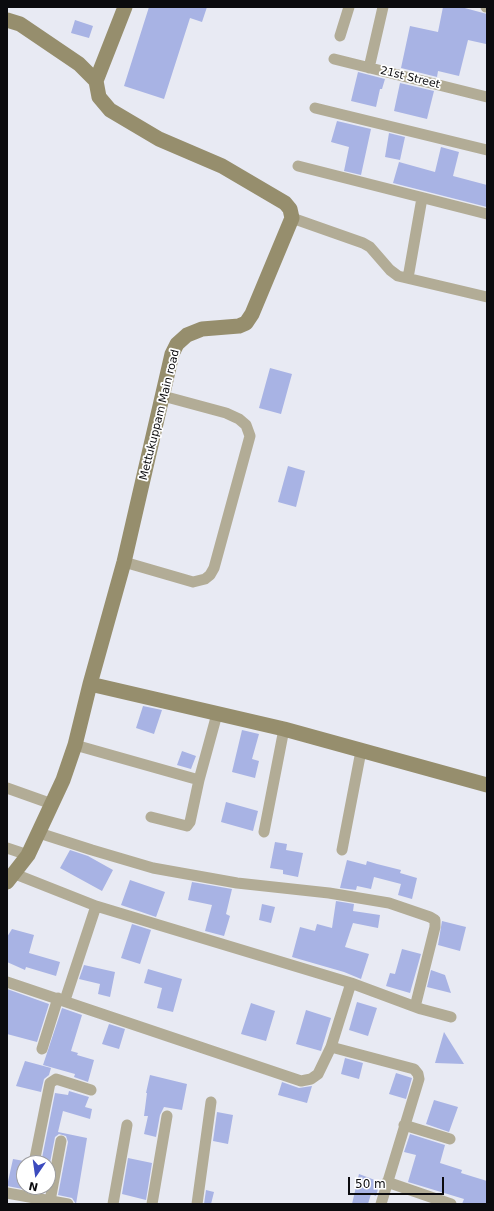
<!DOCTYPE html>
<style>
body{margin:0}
#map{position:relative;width:494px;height:1211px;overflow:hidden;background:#e8eaf3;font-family:"DejaVu Sans",sans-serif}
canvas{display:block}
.frame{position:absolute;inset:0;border:8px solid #0b0b0e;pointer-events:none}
.north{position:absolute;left:16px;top:1155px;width:40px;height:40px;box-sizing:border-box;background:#fff;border:1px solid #9d9d9f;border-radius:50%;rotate:193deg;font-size:11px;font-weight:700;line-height:16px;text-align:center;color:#0b0b0e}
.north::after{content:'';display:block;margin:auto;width:14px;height:18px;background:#3c4bbe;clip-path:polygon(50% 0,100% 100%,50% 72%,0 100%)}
.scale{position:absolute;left:348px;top:1177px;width:96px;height:18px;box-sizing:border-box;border:2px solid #0b0b0e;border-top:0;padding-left:5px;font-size:12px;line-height:14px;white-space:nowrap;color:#0b0b0e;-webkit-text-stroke:3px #fff;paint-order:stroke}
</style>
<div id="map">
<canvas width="494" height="1211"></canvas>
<div class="frame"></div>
<div class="north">N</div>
<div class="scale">50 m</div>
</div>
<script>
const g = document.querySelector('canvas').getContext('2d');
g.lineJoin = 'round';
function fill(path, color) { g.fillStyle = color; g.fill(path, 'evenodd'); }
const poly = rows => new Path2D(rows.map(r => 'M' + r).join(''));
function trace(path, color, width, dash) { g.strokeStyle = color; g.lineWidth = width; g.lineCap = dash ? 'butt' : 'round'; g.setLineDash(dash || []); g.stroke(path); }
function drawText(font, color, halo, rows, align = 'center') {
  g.font = font + ' "DejaVu Sans",sans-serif'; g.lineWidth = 3.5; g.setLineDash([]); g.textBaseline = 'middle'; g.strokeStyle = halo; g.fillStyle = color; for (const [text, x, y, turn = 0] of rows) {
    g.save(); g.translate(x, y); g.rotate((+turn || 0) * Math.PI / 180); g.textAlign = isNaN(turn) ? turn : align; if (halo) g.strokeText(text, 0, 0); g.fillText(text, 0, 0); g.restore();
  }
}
fill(poly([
 [149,7,207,7,202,22,190,18,164,99,124,86],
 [443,7,461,7,487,14,486,44,468,40,459,76,438,71,437,77,401,68,410,26,438,32],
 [75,20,93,26,89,38,71,33],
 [358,72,385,79,382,89,380,89,376,107,351,101],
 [400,83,434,91,427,119,394,111],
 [337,121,371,129,361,175,344,171,349,147,331,142],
 [389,133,405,137,400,160,385,157],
 [441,147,459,152,453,176,487,185,487,207,393,183,399,162,435,172],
 [270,368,292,374,281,414,259,408],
 [288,466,305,471,296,507,278,502],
 [143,706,162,710,154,734,136,728],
 [242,730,259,734,252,759,259,761,255,778,232,772],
 [182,751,196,756,191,769,177,765],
 [226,802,258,811,253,831,221,822],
 [275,842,287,844,286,850,303,853,298,877,283,874,283,870,270,868],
 [70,850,88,856,113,870,102,891,60,868],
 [347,860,366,865,367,861,377,864,401,870,400,873,417,878,412,899,398,895,401,884,374,877,371,889,357,886,356,890,340,888],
 [130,880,165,892,156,917,121,905],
 [192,882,232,889,226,914,230,916,224,936,205,931,212,905,188,900],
 [336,901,354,904,353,911,380,915,378,928,353,923,345,947,369,954,361,979,344,972,292,957,300,927,315,931,317,924,332,928],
 [262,904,275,907,271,923,259,920],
 [442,921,466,927,460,951,438,945],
 [132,924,151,930,140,964,121,958],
 [12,929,34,935,29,953,60,962,56,976,26,967,25,970,7,962,7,937],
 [402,949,421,954,410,993,386,986,390,973,395,974],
 [84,965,115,972,110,997,98,994,100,984,79,979],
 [148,969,182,979,173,1012,157,1008,162,988,144,983],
 [431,970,445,975,451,993,427,987],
 [7,989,49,1004,37,1042,7,1034],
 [357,1002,377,1008,368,1036,349,1030],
 [251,1003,275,1011,266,1041,241,1034],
 [62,1008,82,1015,71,1051,78,1053,77,1055,94,1060,88,1082,74,1077,75,1074,43,1065],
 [306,1010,331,1018,321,1051,296,1044],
 [109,1024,125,1029,119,1049,102,1044],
 [444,1032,464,1064,435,1063],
 [345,1058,363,1063,359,1079,341,1074],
 [25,1061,51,1068,49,1075,44,1079,41,1092,16,1086],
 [396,1073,412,1078,406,1099,389,1094],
 [150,1075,187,1084,182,1110,164,1107,160,1115,156,1137,144,1134,148,1116,144,1116,147,1093,146,1093],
 [282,1082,299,1088,312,1086,307,1103,278,1095],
 [69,1091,89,1097,85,1107,92,1109,90,1119,63,1111,58,1132,87,1138,76,1204,72,1198,58,1195,68,1142,66,1136,59,1134,55,1137,48,1173,48,1163,41,1163,55,1093,68,1095],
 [434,1100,458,1107,449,1132,426,1124],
 [217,1112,233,1115,228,1144,213,1141],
 [410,1134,445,1145,440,1163,462,1170,461,1173,487,1181,487,1204,462,1204,464,1199,408,1182,416,1155,404,1152],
 [128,1158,152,1163,146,1200,122,1194],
 [13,1159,24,1161,24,1187,45,1187,44,1193,7,1186],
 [359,1174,380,1182,376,1196,371,1194,368,1204,352,1204],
 [206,1190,214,1192,211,1204,204,1204]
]), '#a8b3e4');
trace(poly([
 [486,7,487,7],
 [340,36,349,7],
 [334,59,487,97],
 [369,68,383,7],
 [315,108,487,150],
 [298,166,487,214],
 [292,218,363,243,370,247,390,270,398,276,487,297],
 [408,278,422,198],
 [124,562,193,582,205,579,210,575,214,568,250,436,246,425,239,419,226,413,163,396],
 [75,745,199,780],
 [7,788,52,804],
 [151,817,187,826,190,822,199,780,217,714],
 [264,832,284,729],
 [39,833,92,850,153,868,237,883,329,893,389,903,430,917,435,920,435,927,415,1007],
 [7,848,28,855],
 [342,850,361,751],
 [15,874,96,906,351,983,421,1009,451,1017],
 [7,982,301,1081,311,1079,318,1074,331,1047,351,983],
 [65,1000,96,906],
 [331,1047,414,1069,418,1074,419,1079,381,1204],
 [42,1049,58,998],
 [404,1125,450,1139],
 [34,1163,50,1083,56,1079,91,1090],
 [387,1182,451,1204],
 [7,1193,68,1204],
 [50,1201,61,1141],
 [113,1204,127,1125],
 [152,1204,167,1116],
 [197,1204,211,1102]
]), '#b2ac96', 11);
trace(poly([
 [7,20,20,24,79,64,96,81],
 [90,684,284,729,487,785],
 [7,882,28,855,63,780,75,745,90,684,124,562,172,354,177,344,187,335,202,329,239,326,246,323,252,314,292,218,290,209,285,203,222,166,159,139,110,110,99,97,96,81,125,7]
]), '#968e6d', 15);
drawText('11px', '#0b0b0e', '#fff', [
 ["21st Street",410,78,14],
 ["Mettukuppam Main road",160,415,-76]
]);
</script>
